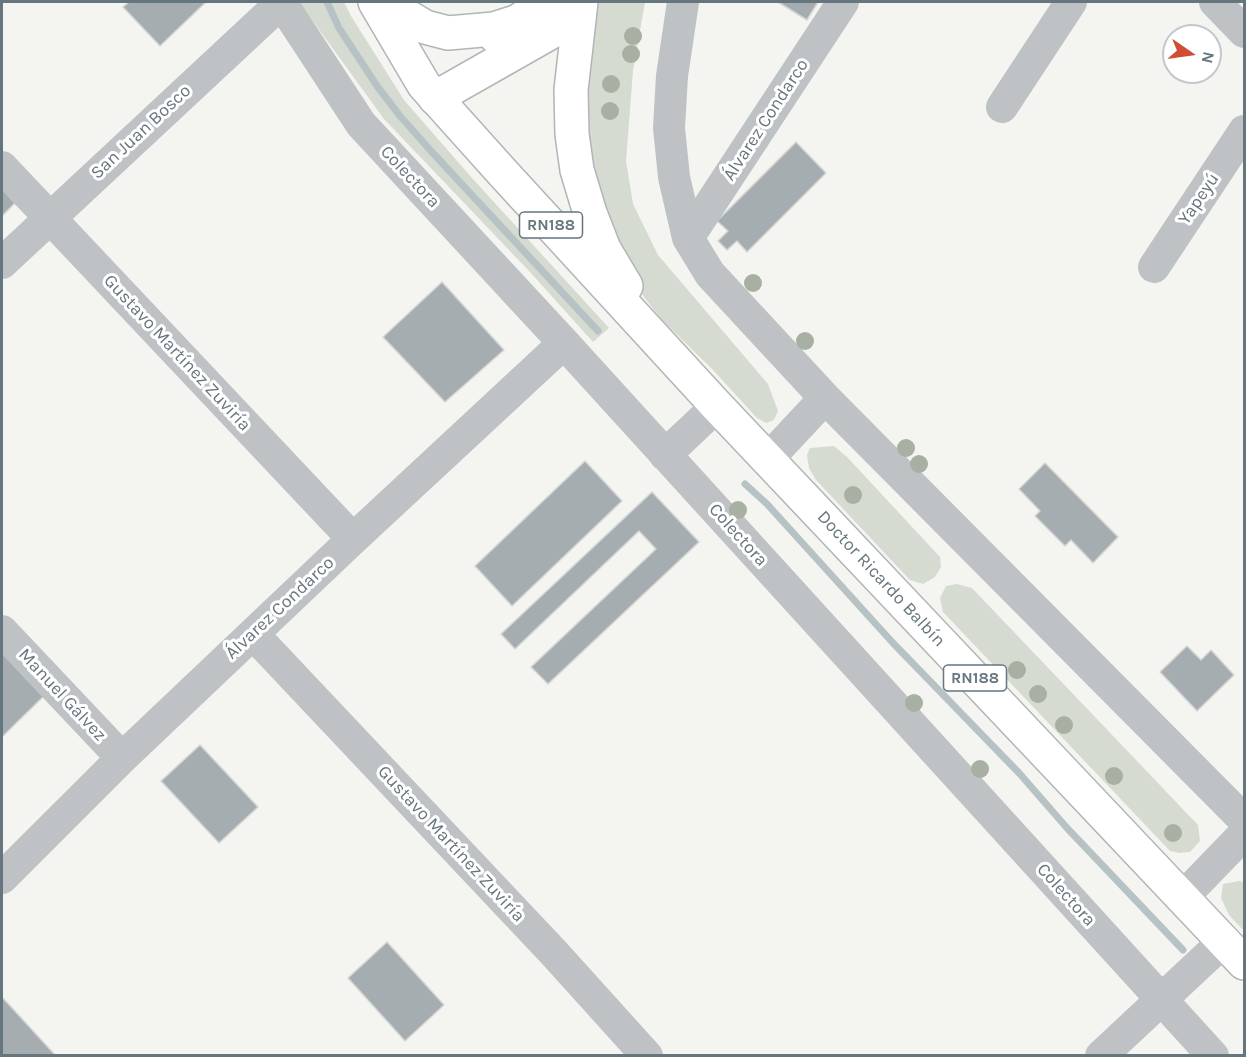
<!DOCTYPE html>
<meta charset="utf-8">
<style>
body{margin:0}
#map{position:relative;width:1246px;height:1057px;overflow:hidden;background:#f4f4f1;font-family:Karla,sans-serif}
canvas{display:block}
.frame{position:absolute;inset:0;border:3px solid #66767f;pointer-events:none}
.north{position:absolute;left:1162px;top:24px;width:60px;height:60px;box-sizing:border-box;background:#fff;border:2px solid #c2c8cc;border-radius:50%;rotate:103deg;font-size:16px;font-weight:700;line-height:24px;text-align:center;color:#66767f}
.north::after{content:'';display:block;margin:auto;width:21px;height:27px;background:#d14e34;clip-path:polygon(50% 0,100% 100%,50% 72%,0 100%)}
</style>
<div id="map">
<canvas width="1246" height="1057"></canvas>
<div class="frame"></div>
<div class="north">N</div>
</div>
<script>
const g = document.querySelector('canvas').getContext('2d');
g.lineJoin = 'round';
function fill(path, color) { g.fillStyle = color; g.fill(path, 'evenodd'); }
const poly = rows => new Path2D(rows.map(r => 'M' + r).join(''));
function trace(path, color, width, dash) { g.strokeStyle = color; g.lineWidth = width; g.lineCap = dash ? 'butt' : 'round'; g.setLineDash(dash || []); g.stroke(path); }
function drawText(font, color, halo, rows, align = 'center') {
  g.font = font + ' Karla,sans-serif'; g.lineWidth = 6; g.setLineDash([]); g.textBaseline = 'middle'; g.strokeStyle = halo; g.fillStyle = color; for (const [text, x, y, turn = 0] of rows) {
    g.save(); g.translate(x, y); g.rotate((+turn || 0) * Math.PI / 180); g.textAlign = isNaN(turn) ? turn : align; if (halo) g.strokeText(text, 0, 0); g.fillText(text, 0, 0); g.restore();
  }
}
fill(poly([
 [299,2,344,2,351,16,404,100,472,178,609,328,593,342,529,271,384,119],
 [594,2,645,2,633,71,626,161,633,204,658,255,768,384,778,411,774,420,766,423,757,418,713,370,662,320,644,297,620,255,601,212,583,129],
 [834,446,847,457,940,557,941,567,935,577,923,584,910,580,816,480,809,468,807,455,810,448],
 [957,584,972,588,1198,825,1200,841,1190,852,1180,853,1170,851,943,612,940,598,946,586],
 [1239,881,1244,882,1244,931,1229,915,1221,898,1223,884]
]), '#d6dbd2');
trace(poly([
 [327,2,339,28,377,86,400,116,431,151,598,331],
 [745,484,767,504,893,643,1020,774,1067,828,1183,950]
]), '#b7c2c5', 7);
const building = poly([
 [129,2,206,2,160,46,123,7,129,2],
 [778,2,818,2,807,20,778,2],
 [796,142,826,173,747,252,737,241,727,250,718,241,728,231,717,221,796,142],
 [2,188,15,203,2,216,2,188],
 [442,282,504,350,445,402,383,337,442,282],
 [585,461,622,501,512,606,475,566,585,461],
 [1045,463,1118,537,1093,563,1071,540,1065,546,1035,516,1040,511,1019,489,1045,463],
 [652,492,699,542,548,684,531,667,656,549,639,531,515,649,501,634,652,492],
 [2,642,49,691,2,737,2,642],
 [1187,646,1201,660,1211,650,1234,675,1197,711,1160,672,1187,646],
 [200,745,258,807,219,843,161,781,200,745],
 [387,942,444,1005,405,1041,348,978,387,942],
 [2,997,56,1056,2,1056,2,997]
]);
fill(building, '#a6adb1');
trace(building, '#d5d5d4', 1.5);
const major = poly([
 [496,37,545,2],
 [435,98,560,27,570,18,580,2]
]);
const highway = poly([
 [375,2,424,85,503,173,717,406,1244,963],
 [387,2,395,9,425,27,448,33,494,29,519,21],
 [581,2,571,90,572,134,577,170,590,213,604,249,626,286]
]);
trace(major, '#b2b6b9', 36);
trace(highway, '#b1b5b7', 36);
trace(poly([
 [281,2,361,124,564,343,1213,1056],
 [683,2,672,76,669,128,674,177,688,238,710,274,825,398,1244,820],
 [1215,2,1244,32],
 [1002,107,1071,2],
 [2,167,353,539],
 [688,238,843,2],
 [2,263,282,2],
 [1154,267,1244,131],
 [665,455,717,406],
 [768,459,825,398],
 [2,631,122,758],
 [253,634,554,953,647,1056],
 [2,878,122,758,353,539,564,343],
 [1183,897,1244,834],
 [1101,1056,1224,941]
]), '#bec2c5', 32);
trace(major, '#fff', 33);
trace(highway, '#fff', 33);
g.fillStyle = '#a8afa3';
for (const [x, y] of [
 [633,36],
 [631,54],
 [611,84],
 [610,111],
 [753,283],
 [805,341],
 [906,448],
 [919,464],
 [853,495],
 [738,510],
 [1017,670],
 [1038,694],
 [914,703],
 [1064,725],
 [980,769],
 [1114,776],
 [1173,833]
]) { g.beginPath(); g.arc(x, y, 9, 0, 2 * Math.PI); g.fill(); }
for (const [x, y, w] of [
 [551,225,63],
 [975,678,63]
]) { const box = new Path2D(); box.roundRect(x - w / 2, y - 13, w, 26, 4.5); g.fillStyle = '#fff'; g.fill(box); trace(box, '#66767f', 1.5); }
drawText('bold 16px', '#66767f', null, [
 ["RN188",551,225],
 ["RN188",975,678]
]);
drawText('18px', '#66767f', '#fff', [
 ["Álvarez Condarco",766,120,-57],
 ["San Juan Bosco",141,132,-43],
 ["Colectora",410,177,47],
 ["Yapeyú",1199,199,-56],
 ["Gustavo Martínez Zuviría",177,353,47],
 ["Colectora",738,535,48],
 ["Doctor Ricardo Balbín",881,579,47],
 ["Álvarez Condarco",280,608,-43],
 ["Manuel Gálvez",62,695,47],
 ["Gustavo Martínez Zuviría",451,844,47],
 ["Colectora",1066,895,48]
]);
</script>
